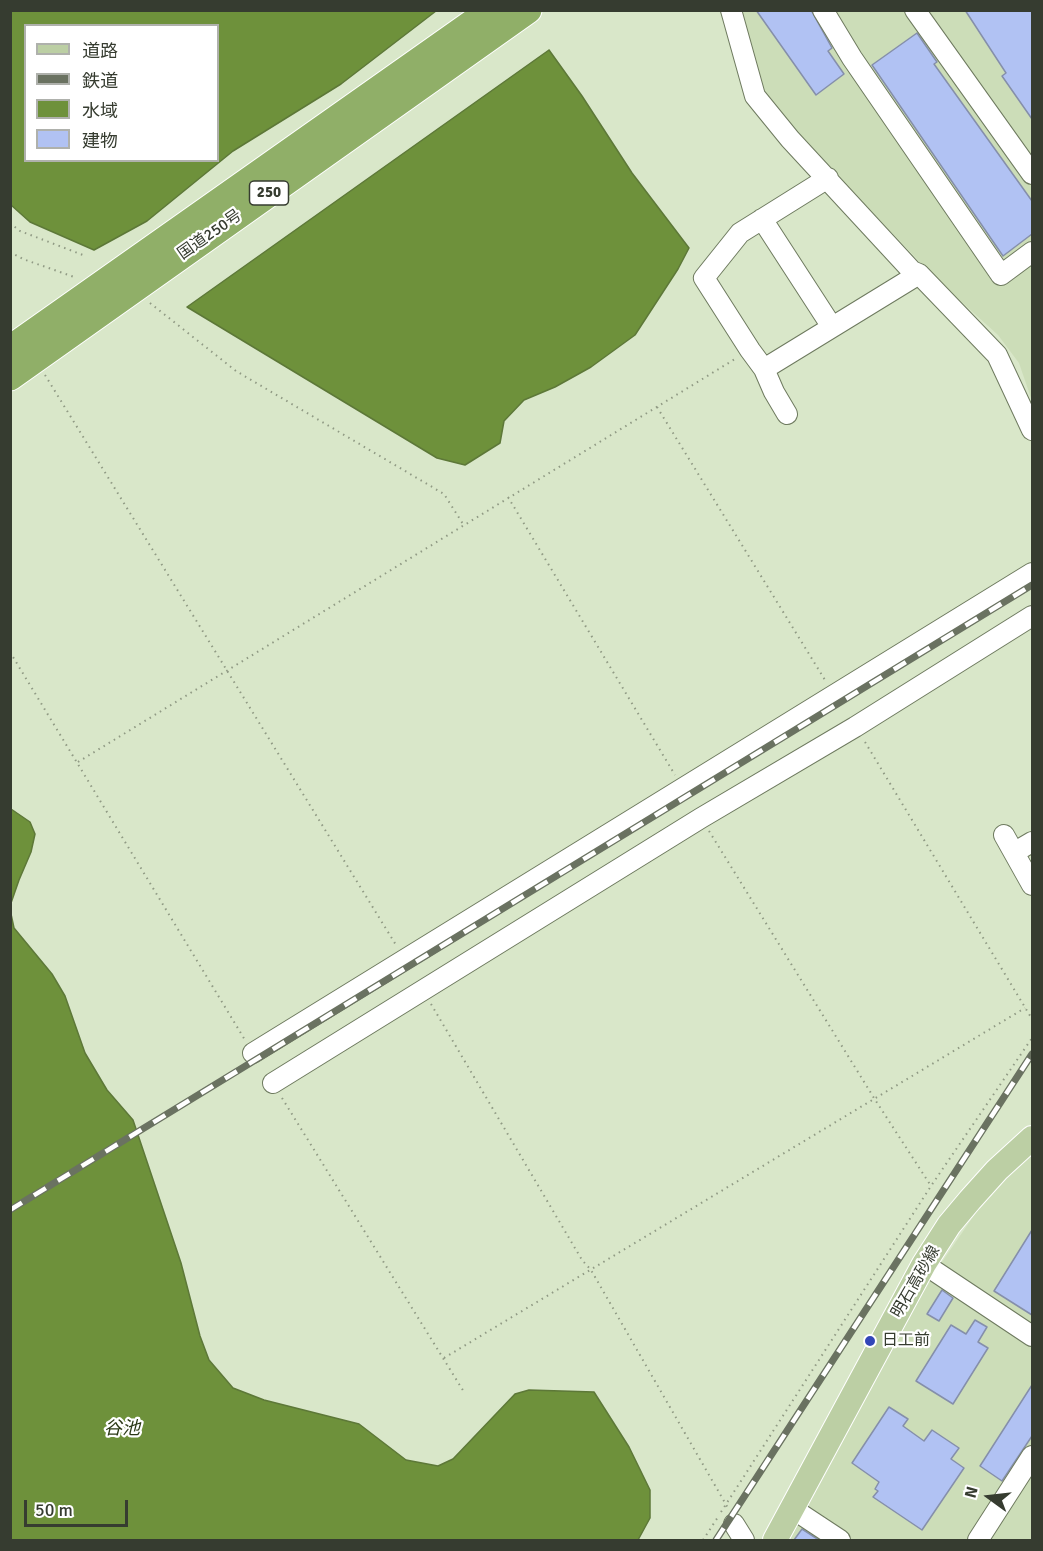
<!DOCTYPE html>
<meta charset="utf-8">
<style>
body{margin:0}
#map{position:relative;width:1043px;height:1551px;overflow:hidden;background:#d9e7c9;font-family:Signika,"Noto Sans JP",sans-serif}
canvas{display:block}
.frame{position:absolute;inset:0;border:12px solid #363c30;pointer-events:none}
.legend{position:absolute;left:24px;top:24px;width:195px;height:138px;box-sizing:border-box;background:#fff;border:2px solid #afb1ac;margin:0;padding:8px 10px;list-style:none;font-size:18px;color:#363c30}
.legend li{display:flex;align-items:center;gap:12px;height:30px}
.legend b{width:30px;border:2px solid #afb1ac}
.north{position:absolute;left:959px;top:1467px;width:60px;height:60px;-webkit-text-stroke:4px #fff;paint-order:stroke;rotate:285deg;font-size:16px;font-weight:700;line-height:24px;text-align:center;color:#363c30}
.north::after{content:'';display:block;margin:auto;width:21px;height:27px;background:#363c30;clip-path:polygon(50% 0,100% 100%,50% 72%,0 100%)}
.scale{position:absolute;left:24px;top:1500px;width:104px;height:27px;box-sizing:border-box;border:3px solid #363c30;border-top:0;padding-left:8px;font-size:18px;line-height:21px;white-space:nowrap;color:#363c30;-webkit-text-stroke:4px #fff;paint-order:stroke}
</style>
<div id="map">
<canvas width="1043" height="1551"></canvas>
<div class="frame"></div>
<ul class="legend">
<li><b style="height:8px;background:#bccfa4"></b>道路</li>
<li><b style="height:8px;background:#6a7261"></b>鉄道</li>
<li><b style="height:16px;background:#6e913b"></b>水域</li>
<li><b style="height:16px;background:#b1c2f3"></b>建物</li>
</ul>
<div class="north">N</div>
<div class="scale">50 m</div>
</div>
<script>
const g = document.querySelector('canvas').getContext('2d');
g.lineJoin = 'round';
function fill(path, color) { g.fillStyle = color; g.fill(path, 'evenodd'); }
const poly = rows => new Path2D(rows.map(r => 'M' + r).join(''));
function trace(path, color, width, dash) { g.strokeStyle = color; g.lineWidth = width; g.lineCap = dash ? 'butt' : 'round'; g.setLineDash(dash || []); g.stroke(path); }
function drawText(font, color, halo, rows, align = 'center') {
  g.font = font + ' Signika,"Noto Sans JP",sans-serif'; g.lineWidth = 4.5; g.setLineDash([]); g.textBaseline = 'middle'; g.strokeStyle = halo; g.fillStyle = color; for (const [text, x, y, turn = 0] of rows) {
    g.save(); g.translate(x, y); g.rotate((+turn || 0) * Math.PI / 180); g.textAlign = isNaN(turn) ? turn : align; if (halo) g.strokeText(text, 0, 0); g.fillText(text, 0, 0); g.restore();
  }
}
fill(poly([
 [740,11,1032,11,1032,401,1019,363,998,335,933,276,784,119,760,84],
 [1032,1152,1032,1540,785,1540,918,1297,988,1195]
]), '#ccddb8');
const water = poly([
 [10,11,11,10,436,11,341,84,233,151,147,221,94,250,30,222,11,205,10,11],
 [26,26,218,26,218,160,26,160,26,26],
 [549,50,582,96,632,173,689,248,678,269,635,335,591,367,555,387,524,400,504,421,500,443,465,465,437,458,187,307,549,50],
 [11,809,30,822,35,834,31,852,19,880,11,903,11,914,14,928,52,974,65,996,85,1053,107,1090,133,1120,181,1263,200,1336,209,1360,233,1388,264,1400,359,1424,406,1460,438,1466,453,1459,515,1394,529,1390,594,1392,629,1447,650,1490,650,1518,638,1540,11,1540,11,809]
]);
fill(water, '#6e913b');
trace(water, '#5d7838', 1.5);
const building = poly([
 [756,10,811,10,832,48,828,51,844,74,816,95,756,10],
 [965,10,1032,10,1032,119,1002,76,1006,73,965,10],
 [917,33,937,62,934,64,1032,201,1032,234,1003,256,872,65,917,33],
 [1032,1230,1032,1315,994,1291,1032,1230],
 [942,1290,953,1298,939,1321,927,1314,942,1290],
 [975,1320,987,1327,978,1342,988,1348,953,1404,916,1381,951,1325,966,1334,975,1320],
 [1032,1385,1032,1436,1002,1481,980,1466,1032,1385],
 [889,1407,908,1419,903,1426,924,1441,932,1430,959,1448,951,1459,964,1468,922,1530,873,1497,878,1491,875,1489,879,1482,852,1463,889,1407],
 [802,1529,819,1540,794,1540,802,1529]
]);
fill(building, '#b1c2f3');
trace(building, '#858faa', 1.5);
const minor = poly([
 [731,10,755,96,790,139,912,271,919,274,997,355,1032,430],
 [823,10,852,58,1001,275,1032,252],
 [915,10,1032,174],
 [828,178,740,233,704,278,750,350,764,369,919,274],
 [762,219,832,327],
 [764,369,774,392,787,414],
 [1004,835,1032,885],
 [1015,852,1032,842],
 [253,1053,1032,573],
 [273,1083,701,818,855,727,1032,616],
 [924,1264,1032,1336],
 [793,1509,840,1540],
 [734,1524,744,1540],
 [978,1540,1032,1456]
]);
const major = poly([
 [775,1540,924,1264,949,1225,970,1200,997,1170,1032,1138]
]);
const highway = poly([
 [10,349,491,10],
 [10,377,528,10]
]);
trace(minor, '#6e7a5f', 22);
trace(major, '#fff', 26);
trace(highway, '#fff', 29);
trace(poly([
 [10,223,20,231,83,255],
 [10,252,23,259,74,277],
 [150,303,236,371,444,494,463,524],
 [45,375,396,945],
 [657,407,825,680],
 [508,497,675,775],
 [10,652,245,1040],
 [865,742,1032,1019],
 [78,762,735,359],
 [709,831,874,1098,931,1186],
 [431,1004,582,1260,591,1270,728,1508],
 [282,1098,464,1392],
 [444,1358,1025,1008],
 [721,1512,931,1186,1032,1038],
 [703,1540,718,1517]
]), '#909a84', 2, [1.5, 4.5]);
trace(minor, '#fff', 20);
trace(major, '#bccfa4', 24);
trace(highway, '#90af68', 27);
const rail = poly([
 [10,1210,1032,585],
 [716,1540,1032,1054]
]);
trace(rail, '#6a7261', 7);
trace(rail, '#fff', 4.5, [14]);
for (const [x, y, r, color] of [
 [870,1341,6,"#3246b8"]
]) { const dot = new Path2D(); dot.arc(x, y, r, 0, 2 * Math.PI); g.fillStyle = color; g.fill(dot); trace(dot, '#fff', 2); }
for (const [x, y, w] of [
 [269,193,39]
]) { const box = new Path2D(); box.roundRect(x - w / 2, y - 12, w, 24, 4.5); g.fillStyle = '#fff'; g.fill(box); trace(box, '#363c30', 1.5); }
drawText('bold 15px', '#363c30', null, [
 ["250",269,193]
]);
drawText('16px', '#363c30', '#fff', [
 ["国道250号",210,235,-35],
 ["明石高砂線",916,1282,-60]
]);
drawText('16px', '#363c30', '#fff', [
 ["日工前",882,1341]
], 'left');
drawText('italic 18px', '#2a3815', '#fff', [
 ["谷池",122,1429]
]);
</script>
